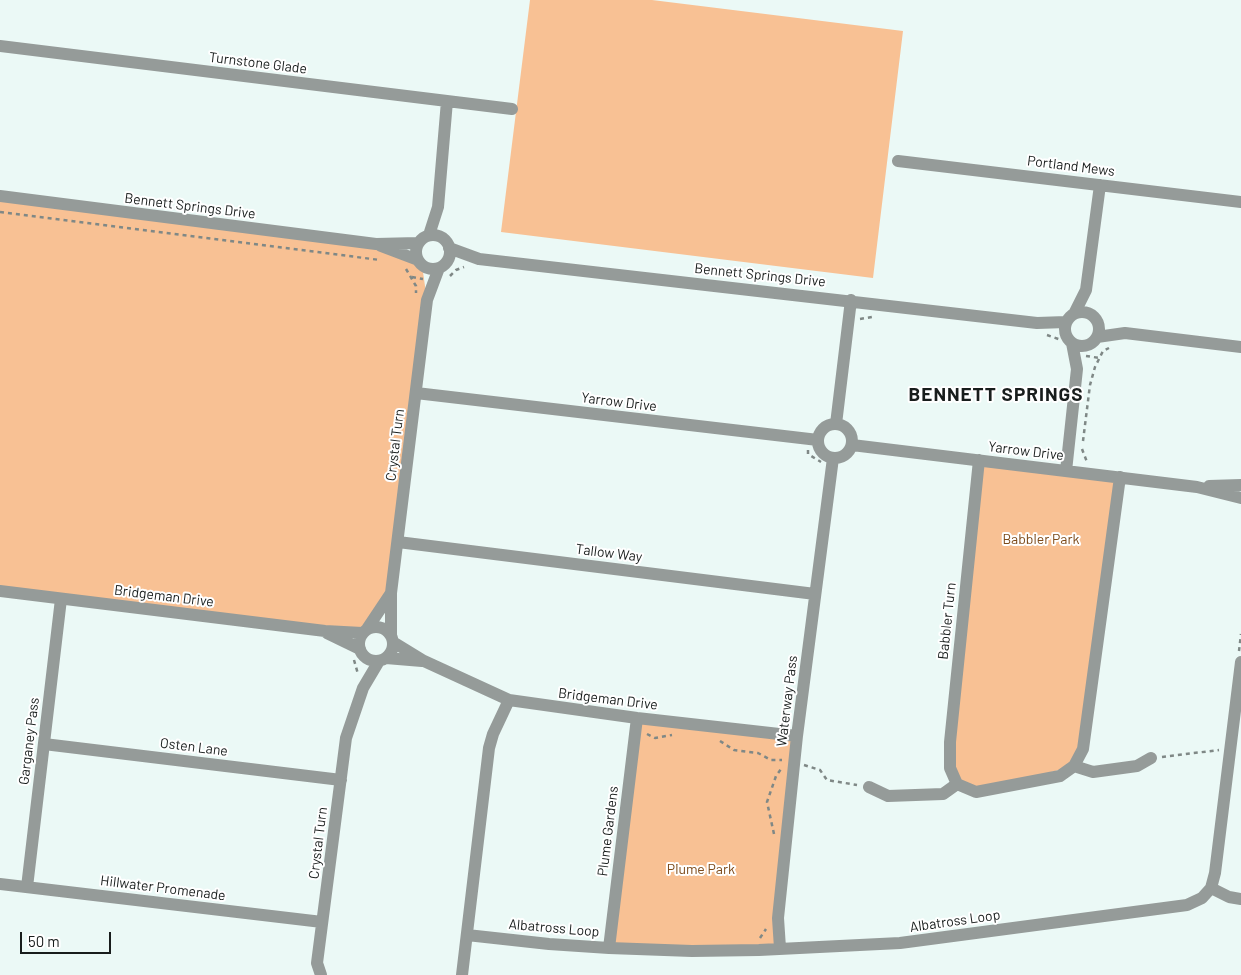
<!DOCTYPE html>
<style>
body{margin:0}
#map{position:relative;width:1241px;height:975px;overflow:hidden;background:#ebf9f6;font-family:Barlow,sans-serif}
canvas{display:block}
.scale{position:absolute;left:20px;top:932px;width:91px;height:22px;box-sizing:border-box;border:2px solid #181d1c;border-top:0;padding-left:6px;font-size:15px;line-height:18px;white-space:nowrap;color:#181d1c;-webkit-text-stroke:4px #fff;paint-order:stroke}
</style>
<div id="map">
<canvas width="1241" height="975"></canvas>
<div class="scale">50 m</div>
</div>
<script>
const g = document.querySelector('canvas').getContext('2d');
g.lineJoin = 'round';
function fill(path, color) { g.fillStyle = color; g.fill(path, 'evenodd'); }
const poly = rows => new Path2D(rows.map(r => 'M' + r).join(''));
function trace(path, color, width, dash) { g.strokeStyle = color; g.lineWidth = width; g.lineCap = dash ? 'butt' : 'round'; g.setLineDash(dash || []); g.stroke(path); }
function drawText(font, color, halo, rows, align = 'center') {
  g.font = font + ' Barlow,sans-serif'; g.lineWidth = 4; g.setLineDash([]); g.textBaseline = 'middle'; g.strokeStyle = halo; g.fillStyle = color; for (const [text, x, y, turn = 0] of rows) {
    g.save(); g.translate(x, y); g.rotate((+turn || 0) * Math.PI / 180); g.textAlign = isNaN(turn) ? turn : align; if (halo) g.strokeText(text, 0, 0); g.fillText(text, 0, 0); g.restore();
  }
}
fill(poly([
 [530,0,652,0,903,31,873,278,501,232],
 [0,196,376,244,418,260,422,265,427,300,391,593,365,631,0,591],
 [979,460,1120,477,1083,749,1074,766,976,792,957,784,950,742],
 [637,718,797,736,780,948,609,948]
]), '#f8c194');
trace(poly([
 [0,212,380,260],
 [406,269,416,286,416,293],
 [450,276,456,270,464,267],
 [412,277,423,279],
 [860,319,872,317],
 [1047,335,1061,340],
 [1086,356,1100,358],
 [1083,441,1090,385,1095,367,1103,351,1109,348],
 [1082,449,1087,462],
 [808,450,808,454,821,462],
 [1239,651,1241,634],
 [354,660,358,674],
 [647,734,655,738,672,735],
 [720,741,734,750,758,753,771,760,782,760],
 [1162,757,1219,750],
 [804,765,820,770,827,780,857,785],
 [774,834,767,802,776,776,781,769],
 [760,938,766,929]
]), '#7f8886', 2.5, [4, 4]);
trace(poly([
 [0,46,512,109],
 [898,161,1241,202],
 [0,196,376,244,418,243],
 [429,235,438,207,447,101],
 '416 252a17 17 0 1 1 34 0a17 17 0 1 1-34 0Z',
 [381,246,418,260],
 [449,248,479,259,1037,323,1066,322],
 '1065 329a17 17 0 1 1 34 0a17 17 0 1 1-34 0Z',
 [1074,314,1086,290,1100,185],
 [1097,337,1125,333,1241,347],
 [416,393,818,440],
 [836,424,851,300],
 '818 441a17 17 0 1 1 34 0a17 17 0 1 1-34 0Z',
 [852,445,1197,487,1241,498],
 [979,460,950,742,950,768,957,784,976,792,1060,776,1074,766,1083,749,1120,477],
 [1066,471,1077,369,1072,343],
 [1209,486,1241,485],
 [398,542,815,594],
 [0,591,325,631,362,633],
 '359 644a17 17 0 1 1 34 0a17 17 0 1 1-34 0Z',
 [367,629,391,593],
 [327,633,360,649],
 [391,635,391,593,427,300,439,268],
 [393,642,424,661,509,700,637,718,797,736],
 [386,658,422,661],
 [44,744,341,780],
 [1074,766,1093,772,1137,766,1151,758],
 [869,787,888,796,943,794,957,784],
 [0,884,322,922],
 [27,887,61,599],
 [1211,888,1229,897,1241,899],
 [467,935,549,944,609,948,692,951,759,950,900,943,1187,905,1202,898,1211,888,1215,873,1241,662],
 [609,948,637,718],
 [780,948,778,918,797,736,833,458],
 [321,975,317,963,346,738,363,688,379,661],
 [462,975,489,748,493,734,509,700]
]), '#959b99', 12);
drawText('14px', '#181d1c', '#fff', [
 ["Turnstone Glade",258,63,7],
 ["Portland Mews",1071,166,7],
 ["Bennett Springs Drive",190,206,7],
 ["Bennett Springs Drive",760,275,6],
 ["Yarrow Drive",619,402,7],
 ["Crystal Turn",395,445,-83],
 ["Yarrow Drive",1026,451,7],
 ["Tallow Way",609,553,7],
 ["Bridgeman Drive",164,596,7],
 ["Babbler Turn",947,621,-84],
 ["Bridgeman Drive",608,699,7],
 ["Waterway Pass",787,701,-83],
 ["Garganey Pass",29,741,-83],
 ["Osten Lane",194,747,7],
 ["Plume Gardens",608,831,-83],
 ["Crystal Turn",318,843,-83],
 ["Hillwater Promenade",163,888,7],
 ["Albatross Loop",955,921,-8],
 ["Albatross Loop",554,928,5]
]);
drawText('14px', '#7c4a19', '#fff', [
 ["Babbler Park",1041,539],
 ["Plume Park",701,869]
]);
g.letterSpacing = '1px';
drawText('bold 19px', '#181d1c', '#fff', [
 ["BENNETT SPRINGS",996,395]
]);
g.letterSpacing = '0px';
</script>
